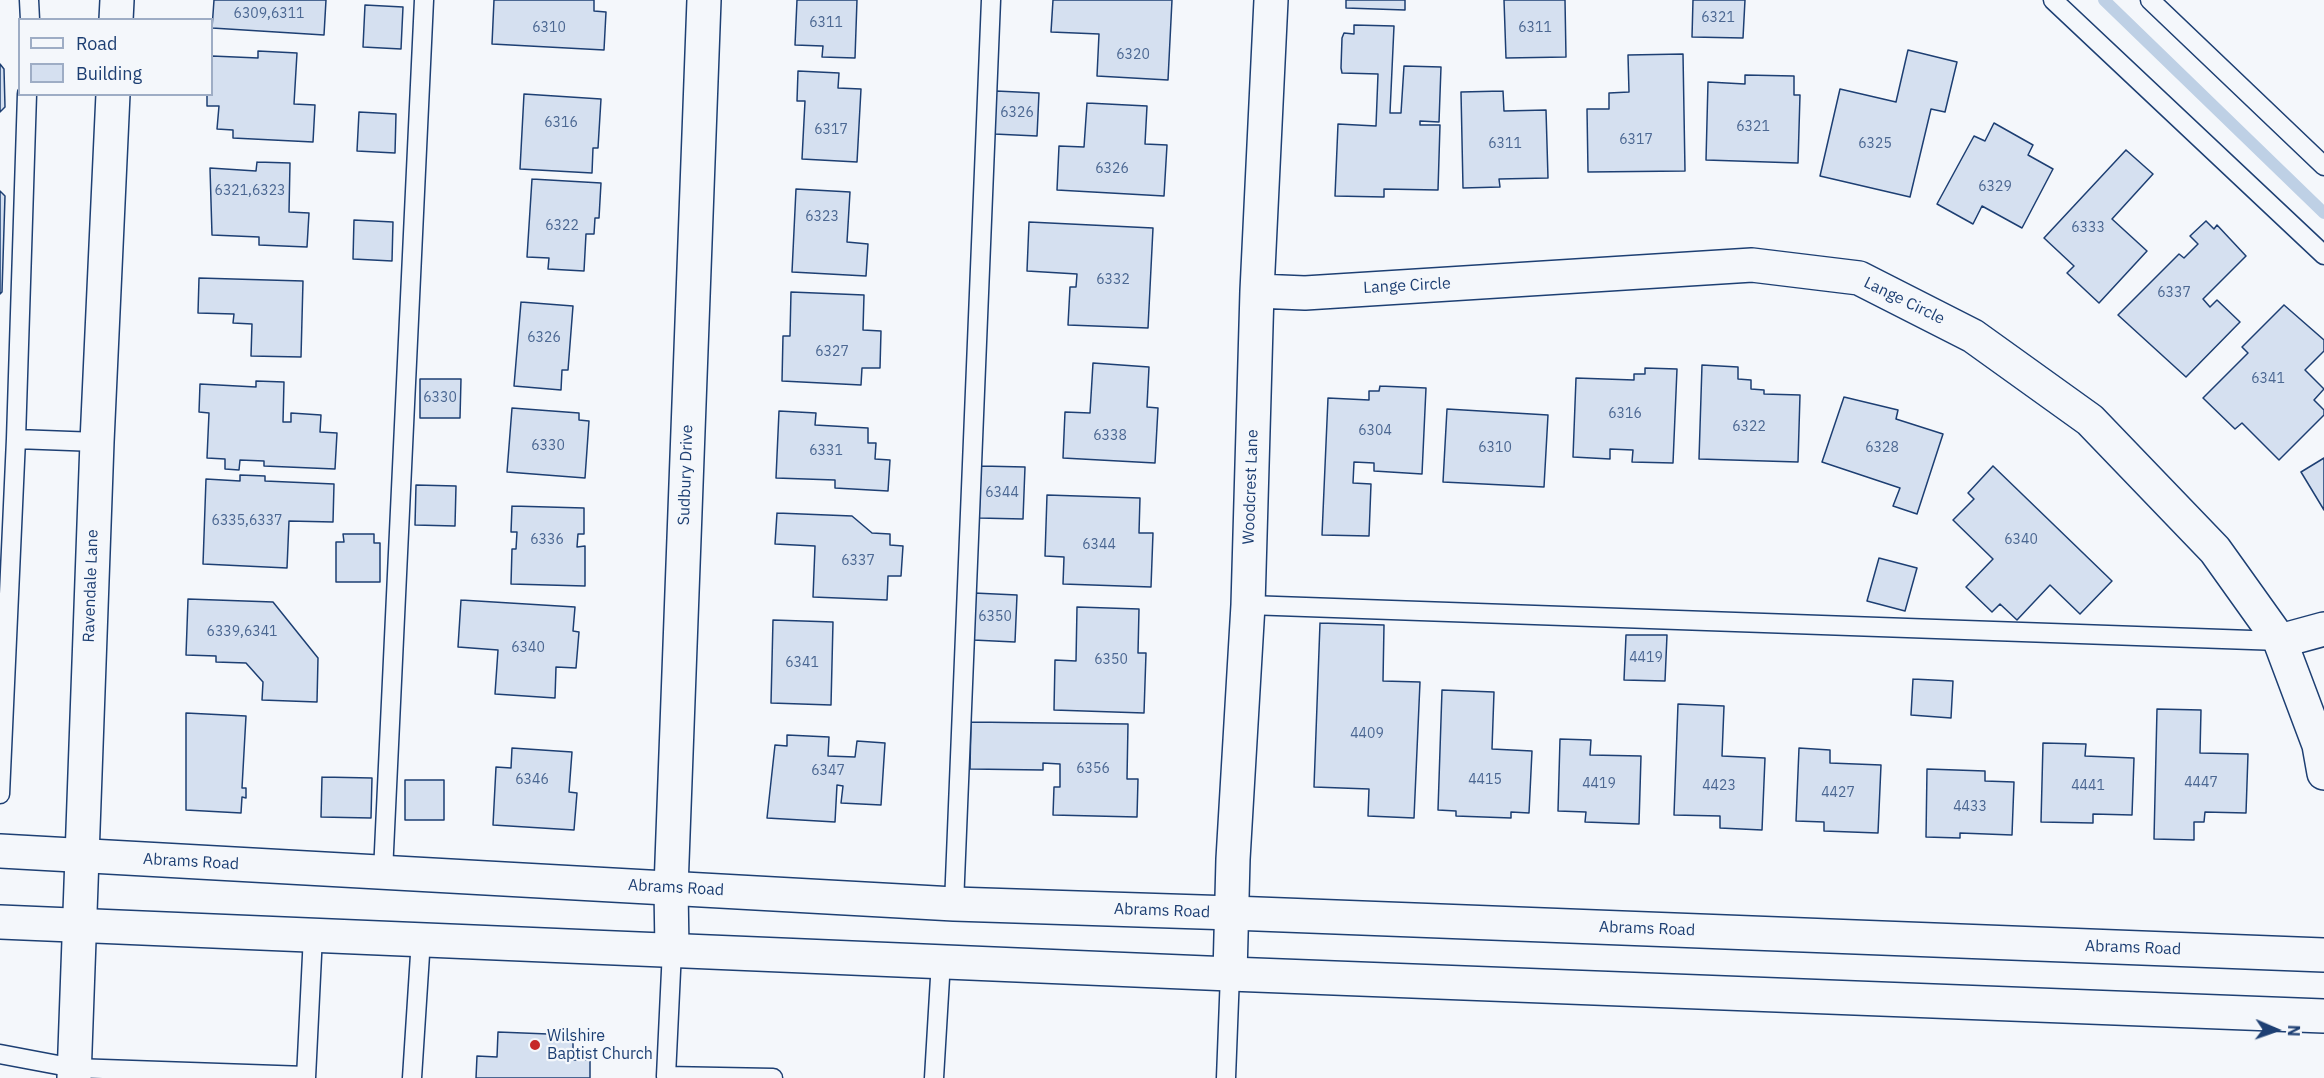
<!DOCTYPE html>
<style>
body{margin:0}
#map{position:relative;width:2324px;height:1078px;overflow:hidden;background:#f4f7fb;font-family:"IBM Plex Sans",sans-serif}
canvas{display:block}
.legend{position:absolute;left:18px;top:18px;width:195px;height:78px;box-sizing:border-box;background:#f4f7fb;border:2px solid #9eadc5;margin:0;padding:8px 10px;list-style:none;font-size:18px;color:#1d3f73}
.legend li{display:flex;align-items:center;gap:12px;height:30px}
.legend b{width:30px;border:2px solid #9eadc5}
.north{position:absolute;left:2246px;top:1000px;width:60px;height:60px;-webkit-text-stroke:4px #f4f7fb;paint-order:stroke;rotate:92deg;font-size:16px;font-weight:700;line-height:24px;text-align:center;color:#1d3f73}
.north::after{content:'';display:block;margin:auto;width:21px;height:27px;background:#1d3f73;clip-path:polygon(50% 0,100% 100%,50% 72%,0 100%)}
</style>
<div id="map">
<canvas width="2324" height="1078"></canvas>
<ul class="legend">
<li><b style="height:8px;background:#f4f7fb"></b>Road</li>
<li><b style="height:16px;background:#d5e0f0"></b>Building</li>
</ul>
<div class="north">N</div>
</div>
<script>
const g = document.querySelector('canvas').getContext('2d');
g.lineJoin = 'round';
const poly = rows => new Path2D(rows.map(r => 'M' + r).join(''));
function trace(path, color, width, dash) { g.strokeStyle = color; g.lineWidth = width; g.lineCap = dash ? 'butt' : 'round'; g.setLineDash(dash || []); g.stroke(path); }
function fill(path, color) { g.fillStyle = color; g.fill(path, 'evenodd'); }
function drawText(font, color, halo, rows, align = 'center') {
  g.font = font + ' "IBM Plex Sans",sans-serif'; g.lineWidth = 4.5; g.setLineDash([]); g.textBaseline = 'middle'; g.strokeStyle = halo; g.fillStyle = color; for (const [text, x, y, turn = 0] of rows) {
    g.save(); g.translate(x, y); g.rotate((+turn || 0) * Math.PI / 180); g.textAlign = isNaN(turn) ? turn : align; if (halo) g.strokeText(text, 0, 0); g.fillText(text, 0, 0); g.restore();
  }
}
trace(poly([
 [2104,0,2324,213]
]), '#bed0e5', 12);
const building = poly([
 [214,0,326,0,324,35,212,28,214,0],
 [494,0,594,0,594,11,606,12,604,50,492,44,494,0],
 [797,0,857,0,855,58,822,57,823,46,795,45,797,0],
 [1053,0,1172,0,1168,80,1097,76,1099,34,1051,32,1053,0],
 [1346,0,1405,0,1405,10,1346,8,1346,0],
 [1504,0,1565,0,1566,57,1506,58,1504,0],
 [1693,0,1745,0,1743,38,1692,37,1693,0],
 [365,5,403,7,401,49,363,47,365,5],
 [1354,25,1394,26,1390,113,1401,113,1404,66,1441,67,1439,122,1420,121,1420,125,1440,125,1438,190,1384,189,1384,197,1335,196,1338,124,1376,126,1378,74,1342,73,1341,68,1342,38,1344,33,1354,34,1354,25],
 [1908,50,1957,62,1945,112,1931,109,1910,197,1820,176,1840,89,1896,102,1908,50],
 [258,51,297,53,294,104,315,105,313,142,233,138,233,130,217,129,219,106,207,106,207,94,212,94,212,56,258,58,258,51],
 [1683,54,1685,171,1588,172,1587,109,1609,109,1609,93,1629,92,1628,55,1683,54],
 [0,64,4,69,5,107,0,112,0,64],
 [798,71,839,73,838,88,861,89,857,162,802,159,805,101,797,101,798,71],
 [1745,75,1794,76,1794,95,1800,95,1798,163,1706,160,1708,82,1745,84,1745,75],
 [996,91,1039,93,1037,136,994,134,996,91],
 [1503,91,1504,111,1546,110,1548,178,1499,179,1500,187,1463,188,1461,92,1503,91],
 [524,94,601,99,598,148,593,148,592,173,520,169,524,94],
 [1087,103,1147,106,1145,144,1167,145,1164,196,1057,190,1059,146,1084,147,1087,103],
 [359,112,396,114,395,153,357,151,359,112],
 [1994,123,2033,145,2028,155,2053,169,2022,228,1982,206,1973,224,1937,204,1974,136,1985,141,1994,123],
 [2126,150,2153,174,2112,219,2147,251,2099,303,2067,273,2074,266,2044,238,2126,150],
 [257,162,290,163,289,212,309,213,307,247,259,245,259,237,212,235,210,168,256,171,257,162],
 [532,179,601,183,599,218,595,218,594,234,586,234,584,271,548,269,549,258,527,257,532,179],
 [796,189,850,192,847,242,868,244,866,276,792,272,796,189],
 [0,191,5,196,2,292,0,294,0,191],
 [354,220,393,222,392,261,353,259,354,220],
 [2206,221,2214,229,2217,225,2246,256,2203,299,2210,307,2217,300,2240,322,2186,377,2118,315,2179,254,2184,258,2198,244,2190,236,2206,221],
 [1029,222,1153,228,1148,328,1068,325,1070,287,1076,287,1077,274,1027,271,1029,222],
 [199,278,303,281,301,357,251,356,252,324,233,323,234,314,198,313,199,278],
 [791,292,864,295,863,330,881,331,880,368,862,368,861,385,782,381,783,336,790,336,791,292],
 [521,302,573,306,568,370,562,370,561,390,514,386,521,302],
 [2284,305,2324,340,2324,351,2305,370,2324,389,2314,400,2324,410,2324,415,2279,460,2242,423,2235,429,2203,398,2248,353,2242,347,2284,305],
 [1093,363,1149,367,1147,407,1158,408,1155,463,1063,458,1065,412,1090,413,1093,363],
 [1702,365,1738,367,1738,379,1751,380,1751,389,1764,390,1764,394,1800,395,1798,462,1699,459,1702,365],
 [1645,368,1677,369,1673,463,1632,462,1633,450,1610,449,1610,459,1573,457,1576,378,1634,380,1634,374,1645,374,1645,368],
 [420,379,461,379,460,418,420,418,420,379],
 [256,381,284,382,283,422,291,422,291,413,321,415,320,432,337,433,335,469,264,466,264,461,240,460,239,470,225,469,225,459,207,458,209,413,199,412,200,384,256,387,256,381],
 [1380,386,1426,388,1422,474,1374,471,1374,463,1354,462,1353,483,1371,484,1369,536,1322,535,1328,398,1369,400,1369,391,1379,391,1380,386],
 [1844,397,1898,410,1896,419,1943,434,1917,514,1893,506,1900,488,1822,462,1844,397],
 [512,408,579,413,579,420,589,421,585,478,507,472,512,408],
 [1447,409,1548,415,1544,487,1443,482,1447,409],
 [779,411,816,413,815,425,868,428,868,443,876,443,875,459,890,460,888,491,835,488,835,480,776,478,779,411],
 [2324,458,2324,510,2301,472,2324,458],
 [981,466,1025,467,1023,519,979,518,981,466],
 [1993,466,2112,581,2080,614,2050,585,2017,620,2000,604,1992,612,1966,587,1993,559,1953,520,1974,499,1968,493,1993,466],
 [240,475,265,476,265,481,334,484,333,522,289,521,287,568,203,564,206,479,240,481,240,475],
 [416,485,456,486,455,526,415,525,416,485],
 [1047,495,1140,498,1139,533,1153,533,1151,587,1063,584,1064,557,1045,556,1047,495],
 [512,506,584,508,584,534,578,534,577,547,585,546,585,586,511,584,512,549,516,549,517,532,511,532,512,506],
 [777,513,852,516,872,533,890,534,890,545,903,546,901,576,888,576,887,600,813,597,815,546,775,544,777,513],
 [343,534,374,534,374,543,380,543,380,582,336,582,336,542,344,542,343,534],
 [1879,558,1917,568,1905,611,1867,601,1879,558],
 [974,593,1017,595,1015,642,973,640,974,593],
 [188,599,273,602,318,658,317,702,262,700,263,682,246,663,216,662,216,656,186,655,188,599],
 [461,600,575,607,573,631,579,632,576,668,556,667,555,698,495,694,498,650,458,647,461,600],
 [1077,607,1139,609,1138,653,1146,653,1144,713,1054,710,1055,660,1076,661,1077,607],
 [773,620,833,622,831,705,771,703,773,620],
 [1320,623,1384,625,1383,681,1420,682,1414,818,1368,816,1369,789,1314,787,1320,623],
 [1626,635,1667,635,1665,681,1624,680,1626,635],
 [1913,679,1953,681,1951,718,1911,715,1913,679],
 [1442,690,1494,692,1492,749,1532,751,1529,813,1511,812,1511,818,1456,816,1456,811,1438,810,1442,690],
 [1678,704,1724,706,1722,756,1765,758,1762,830,1720,828,1720,816,1674,815,1678,704],
 [2157,709,2201,710,2200,753,2248,754,2246,813,2205,812,2204,822,2194,822,2194,840,2154,839,2157,709],
 [186,713,246,716,242,788,246,788,246,798,242,797,241,813,186,810,186,713],
 [971,722,1128,724,1127,779,1138,779,1137,817,1053,815,1054,787,1060,787,1060,764,1043,763,1043,770,970,769,971,722],
 [787,735,829,737,828,756,855,757,857,741,885,743,881,805,841,803,843,786,837,785,835,822,767,818,775,745,787,746,787,735],
 [1560,739,1591,740,1590,755,1641,756,1639,824,1585,822,1586,812,1558,811,1560,739],
 [2043,743,2086,744,2085,756,2134,758,2132,815,2093,814,2093,823,2041,822,2043,743],
 [512,748,572,752,569,792,577,793,574,830,493,825,496,767,511,768,512,748],
 [1799,748,1830,750,1830,763,1881,765,1878,833,1824,831,1824,822,1796,821,1799,748],
 [1927,769,1985,771,1985,781,2014,782,2012,835,1960,833,1960,838,1926,837,1927,769],
 [322,777,372,778,371,818,321,817,322,777],
 [405,780,444,780,444,820,405,820,405,780],
 [498,1032,573,1035,573,1060,590,1060,590,1078,476,1078,477,1056,497,1057,498,1032]
]);
fill(building, '#d5e0f0');
trace(building, '#1d3f73', 1.5);
const lane = poly([
 [29,0,30,20],
 [2053,0,2324,255],
 [2150,0,2324,166],
 [16,439,97,442],
 [1248,605,2280,641],
 [0,794,16,439,27,94],
 [383,872,424,0],
 [954,904,991,0],
 [672,950,666,1076,773,1078],
 [0,1054,74,1068,306,1076],
 [306,1078,313,935],
 [412,1078,421,939],
 [934,1078,941,961],
 [1226,1078,1230,974]
]);
const street = poly([
 [116,20,117,0],
 [1257,291,1305,293,1752,265,1859,278,1973,336,2090,420,2215,550,2280,641,2319,745,2324,773],
 [2280,641,2324,629],
 [672,950,671,888,704,0],
 [1230,974,1233,859,1248,605,1257,291,1271,0],
 [74,1078,97,442,113,94]
]);
const secondary = poly([
 [0,851,954,904,1232,913,2324,955],
 [0,922,1230,974,2324,1016]
]);
trace(lane, '#1d3f73', 21);
trace(street, '#1d3f73', 36);
trace(secondary, '#1d3f73', 36);
trace(lane, '#f4f7fb', 18);
trace(street, '#f4f7fb', 33);
trace(secondary, '#f4f7fb', 33);
for (const [x, y, r, color] of [
 [535,1045,6,"#c62828"]
]) { const dot = new Path2D(); dot.arc(x, y, r, 0, 2 * Math.PI); g.fillStyle = color; g.fill(dot); trace(dot, '#f4f7fb', 2); }
drawText('14px', '#4b6792', null, [
 ["6309,6311",269,14],
 ["6321",1718,18],
 ["6311",826,23],
 ["6310",549,28],
 ["6311",1535,28],
 ["6320",1133,55],
 ["6326",1017,113],
 ["6316",561,123],
 ["6321",1753,127],
 ["6317",831,130],
 ["6317",1636,140],
 ["6311",1505,144],
 ["6325",1875,144],
 ["6326",1112,169],
 ["6329",1995,187],
 ["6321,6323",250,191],
 ["6323",822,217],
 ["6322",562,226],
 ["6333",2088,228],
 ["6332",1113,280],
 ["6337",2174,293],
 ["6326",544,338],
 ["6327",832,352],
 ["6341",2268,379],
 ["6330",440,398],
 ["6316",1625,414],
 ["6322",1749,427],
 ["6304",1375,431],
 ["6338",1110,436],
 ["6330",548,446],
 ["6310",1495,448],
 ["6328",1882,448],
 ["6331",826,451],
 ["6344",1002,493],
 ["6335,6337",247,521],
 ["6336",547,540],
 ["6340",2021,540],
 ["6344",1099,545],
 ["6337",858,561],
 ["6350",995,617],
 ["6339,6341",242,632],
 ["6340",528,648],
 ["4419",1646,658],
 ["6350",1111,660],
 ["6341",802,663],
 ["4409",1367,734],
 ["6356",1093,769],
 ["6347",828,771],
 ["6346",532,780],
 ["4415",1485,780],
 ["4447",2201,783],
 ["4419",1599,784],
 ["4423",1719,786],
 ["4441",2088,786],
 ["4427",1838,793],
 ["4433",1970,807]
]);
drawText('16px', '#1d3f73', '#f4f7fb', [
 ["Lange Circle",1407,286,-3],
 ["Lange Circle",1904,301,26],
 ["Sudbury Drive",686,475,-88],
 ["Woodcrest Lane",1251,487,-88],
 ["Ravendale Lane",91,586,-88],
 ["Abrams Road",191,862,3],
 ["Abrams Road",676,888,3],
 ["Abrams Road",1162,911,2],
 ["Abrams Road",1647,929,2],
 ["Abrams Road",2133,948,2]
]);
drawText('16px', '#1d3f73', '#f4f7fb', [
 ["Wilshire",547,1036],
 ["Baptist Church",547,1054]
], 'left');
</script>
